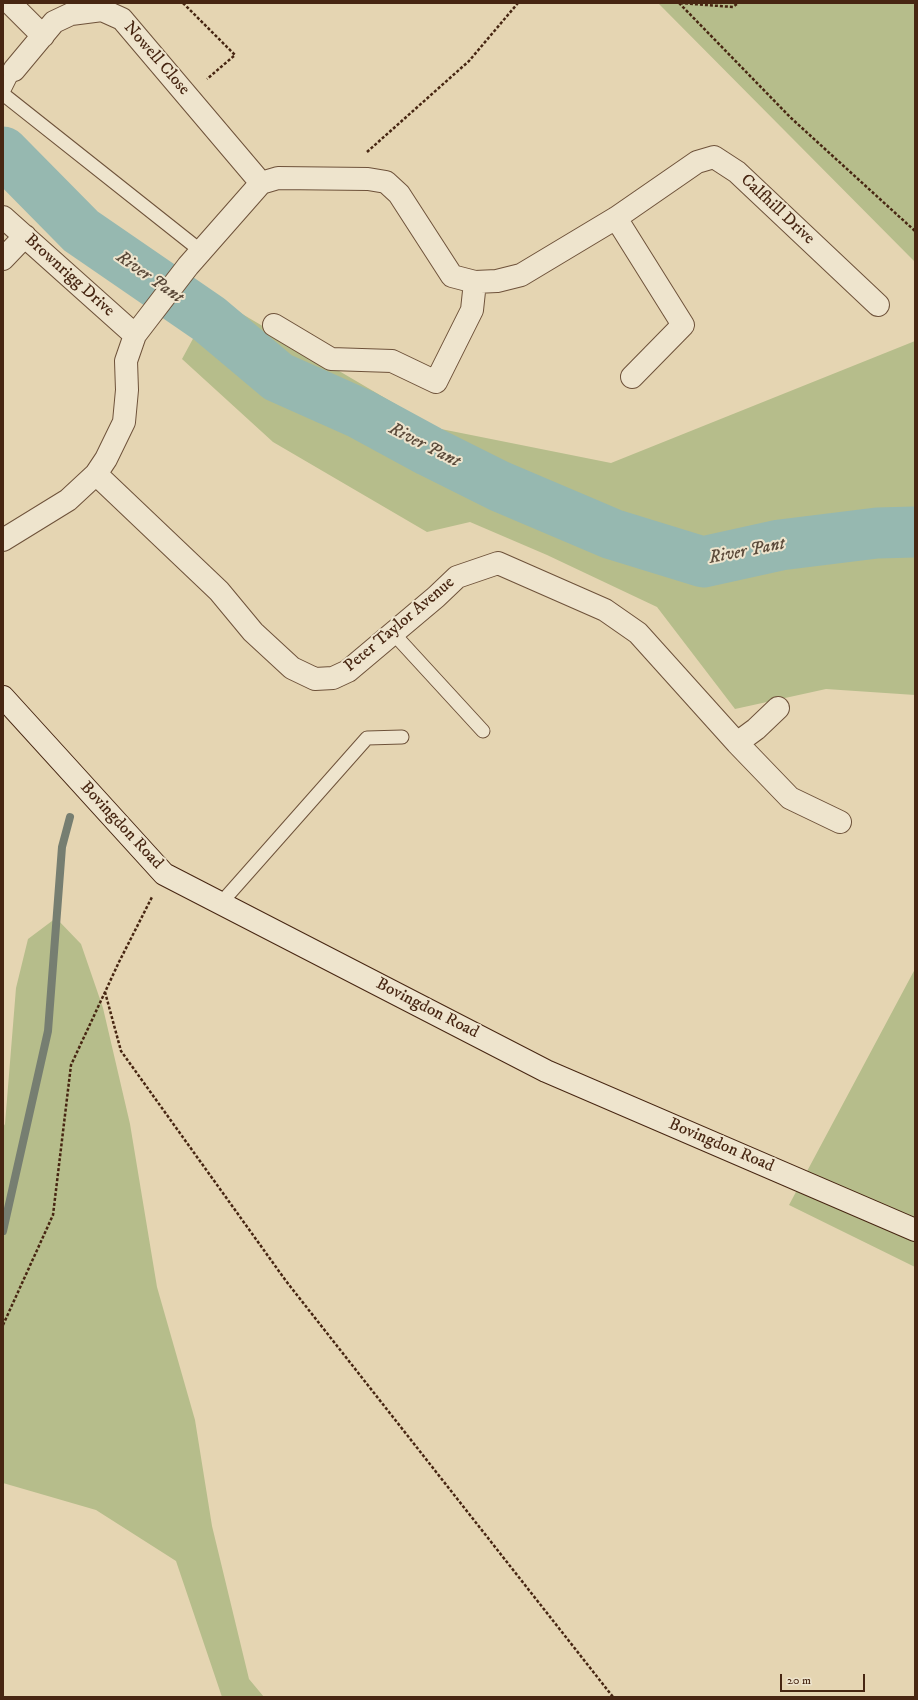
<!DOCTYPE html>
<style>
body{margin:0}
#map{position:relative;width:918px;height:1700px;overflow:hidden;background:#e5d5b2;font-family:"IM FELL DW Pica",serif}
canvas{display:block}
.frame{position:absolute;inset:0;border:4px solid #472612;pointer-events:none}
.scale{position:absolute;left:780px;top:1674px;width:85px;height:18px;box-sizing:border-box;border:2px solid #472612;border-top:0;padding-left:5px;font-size:12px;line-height:14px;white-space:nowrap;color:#472612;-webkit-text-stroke:3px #eee4cd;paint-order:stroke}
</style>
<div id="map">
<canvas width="918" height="1700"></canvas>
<div class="frame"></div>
<div class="scale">20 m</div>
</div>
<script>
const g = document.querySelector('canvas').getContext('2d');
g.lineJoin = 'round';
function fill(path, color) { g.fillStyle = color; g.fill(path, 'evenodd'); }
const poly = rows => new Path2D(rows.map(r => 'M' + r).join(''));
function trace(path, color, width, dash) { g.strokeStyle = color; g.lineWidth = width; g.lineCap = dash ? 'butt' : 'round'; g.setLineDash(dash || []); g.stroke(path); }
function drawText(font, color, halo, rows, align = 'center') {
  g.font = font + ' "IM FELL DW Pica",serif'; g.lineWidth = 4; g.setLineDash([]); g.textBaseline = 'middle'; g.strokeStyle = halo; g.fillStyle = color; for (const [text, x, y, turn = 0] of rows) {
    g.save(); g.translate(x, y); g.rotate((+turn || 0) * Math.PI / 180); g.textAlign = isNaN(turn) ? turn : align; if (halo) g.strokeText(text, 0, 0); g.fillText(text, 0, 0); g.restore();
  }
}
fill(poly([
 [658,3,915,3,915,262],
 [215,298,436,428,611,463,915,341,915,695,826,689,735,709,657,607,547,555,470,522,427,532,273,442,182,359],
 [56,918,81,944,103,1008,130,1124,157,1287,195,1420,212,1526,249,1679,264,1697,222,1697,176,1561,96,1510,3,1483,3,1127,5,1124,16,988,28,939],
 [915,969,915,1267,789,1205]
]), '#b6bd8b');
trace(poly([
 [3,1231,48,1031,62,847,70,817]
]), '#767e71', 8);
trace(poly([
 [3,152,81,231,209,319,278,377,361,414,429,451,499,486,612,534,703,562,780,545,877,533,915,532]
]), '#96b8b0', 51);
const lane = poly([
 [3,92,14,70],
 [3,94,201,251],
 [393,633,483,731],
 [221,903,367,738,402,737]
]);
const street = poly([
 [10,3,43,36],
 [14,70,54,22,71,14,102,10,122,19,261,183],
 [3,217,135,335],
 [616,218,683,325,632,377],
 [3,259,25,236],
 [274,325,331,359,392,361,436,382,472,310,475,282],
 [96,474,219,591,253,632,292,668,315,679,333,678,348,671,436,597,457,577,498,563,605,610,638,633,737,743,756,729,778,708],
 [3,540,68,500,96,474,106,459,124,422,127,390,126,361,135,335,188,266,261,183,278,178,368,179,386,182,399,194,452,276,475,282,497,281,521,275,616,218,697,162,714,157,737,172,878,305],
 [737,743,790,798,840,822]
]);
const secondary = poly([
 [3,697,164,874,546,1071,915,1230]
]);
trace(lane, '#6e523a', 15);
trace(street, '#6e523a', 24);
trace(secondary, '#472612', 24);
trace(poly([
 [183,3,235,55,207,79],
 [679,3,791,118,915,231],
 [680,3,733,7,738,3],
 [367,152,469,61,518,3],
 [105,992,121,1051,286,1281,613,1697],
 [3,1325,53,1215,71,1065,119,962,152,897]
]), '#472612', 2.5, [3, 2]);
trace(lane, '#eee4cd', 13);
trace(street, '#eee4cd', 22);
trace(secondary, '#eee4cd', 22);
drawText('17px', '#472612', '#eee4cd', [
 ["Nowell Close",156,59,49],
 ["Calfhill Drive",777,210,43],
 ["Brownrigg Drive",69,276,42],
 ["Peter Taylor Avenue",400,625,-40],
 ["Bovingdon Road",121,826,47],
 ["Bovingdon Road",427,1009,27],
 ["Bovingdon Road",721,1146,23]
]);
drawText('italic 18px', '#5b4a3a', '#eee4cd', [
 ["River Pant",149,278,35],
 ["River Pant",424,446,27],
 ["River Pant",747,552,-11]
]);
</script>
